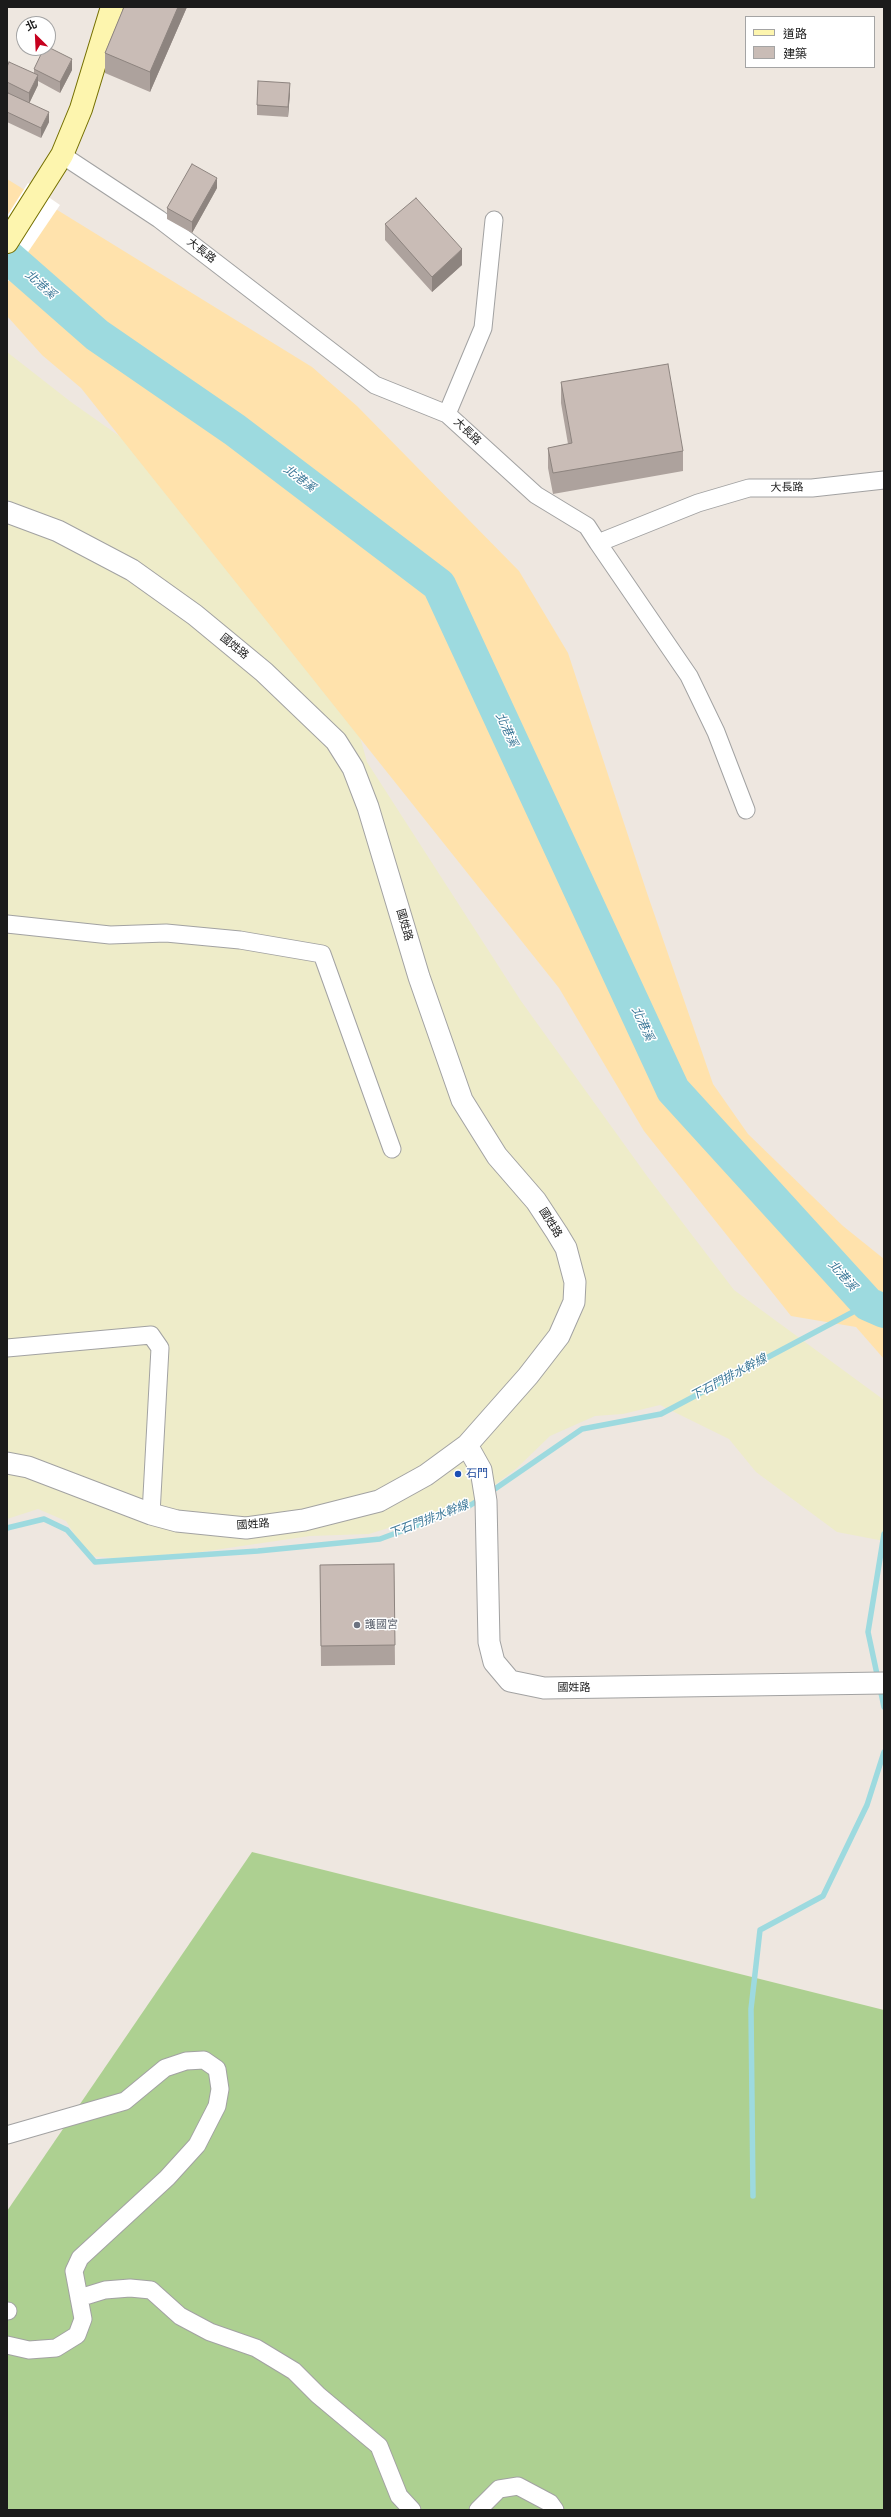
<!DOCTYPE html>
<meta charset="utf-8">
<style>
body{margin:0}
#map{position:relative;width:891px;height:2517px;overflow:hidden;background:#eee7e0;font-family:Roboto,"Noto Sans TC",sans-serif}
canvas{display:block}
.frame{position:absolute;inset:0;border:8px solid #1b1b1b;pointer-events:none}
.legend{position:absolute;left:745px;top:16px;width:130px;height:52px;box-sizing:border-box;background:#fff;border:1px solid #a4a4a4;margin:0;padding:5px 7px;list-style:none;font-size:12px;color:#1b1b1b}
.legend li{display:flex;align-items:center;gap:8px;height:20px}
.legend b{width:20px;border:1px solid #a4a4a4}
.north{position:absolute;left:16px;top:16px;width:40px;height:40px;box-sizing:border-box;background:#fff;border:1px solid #a4a4a4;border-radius:50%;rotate:336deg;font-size:11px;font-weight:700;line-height:16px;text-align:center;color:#1b1b1b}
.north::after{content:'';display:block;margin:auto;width:14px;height:18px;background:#c6001e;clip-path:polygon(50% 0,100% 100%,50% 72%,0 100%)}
</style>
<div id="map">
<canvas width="891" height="2517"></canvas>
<div class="frame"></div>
<ul class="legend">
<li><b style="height:5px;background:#fdf5ae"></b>道路</li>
<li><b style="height:11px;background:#c9bcb6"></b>建築</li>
</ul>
<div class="north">北</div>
</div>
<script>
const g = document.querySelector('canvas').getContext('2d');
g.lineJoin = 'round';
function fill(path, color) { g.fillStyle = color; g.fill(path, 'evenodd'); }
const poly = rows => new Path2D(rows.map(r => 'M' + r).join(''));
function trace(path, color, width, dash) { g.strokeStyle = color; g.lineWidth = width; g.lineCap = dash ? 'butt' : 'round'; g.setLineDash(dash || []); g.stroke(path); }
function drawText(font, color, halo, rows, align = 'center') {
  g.font = font + ' Roboto,"Noto Sans TC",sans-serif'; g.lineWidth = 3; g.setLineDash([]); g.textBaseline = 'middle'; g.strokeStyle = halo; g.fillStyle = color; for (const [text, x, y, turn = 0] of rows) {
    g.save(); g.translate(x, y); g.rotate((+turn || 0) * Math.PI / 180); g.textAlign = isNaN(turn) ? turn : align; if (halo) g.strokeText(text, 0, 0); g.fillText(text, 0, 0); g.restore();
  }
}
fill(poly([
 [7,352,71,402,149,457,335,647,367,762,521,1001,647,1176,734,1290,884,1400,884,1541,837,1532,756,1472,729,1439,660,1405,623,1414,595,1416,550,1436,517,1468,472,1502,369,1534,310,1536,194,1553,114,1558,88,1556,66,1521,38,1509,7,1519]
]), '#eeecc9');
fill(poly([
 [252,1852,884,2010,884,2510,7,2510,7,2211]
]), '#add091');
fill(poly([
 [7,179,312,367,357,406,519,571,568,653,647,893,713,1084,748,1134,843,1226,884,1259,884,1359,856,1327,791,1316,644,1131,559,988,81,388,42,355,7,316]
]), '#ffe2ac');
fill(poly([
 [28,183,60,205,7,283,7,216]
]), '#fff');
trace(poly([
 [489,1493,582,1429,661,1414,868,1304],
 [7,1528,44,1519,67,1530,95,1562,258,1551,380,1539,469,1506,482,1498],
 [878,1679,868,1632,884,1534],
 [880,1688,884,1707],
 [753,2196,751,2009,760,1930,823,1896,867,1805,884,1752]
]), '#9ddadf', 5.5);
trace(poly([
 [7,256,97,335,235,430,439,585,673,1090,868,1304,884,1311]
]), '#9ddadf', 34);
const minor = poly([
 [62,155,159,219,375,385,447,414,536,495,587,526,598,543,698,503,749,488,812,488,884,480],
 [447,414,483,328,494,220],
 [598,543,689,676,716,732,746,810],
 [7,924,110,935,166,933,240,940,322,954,392,1149],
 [7,1348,151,1335,160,1348,151,1514],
 [7,2135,125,2101,165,2068,186,2061,204,2060,217,2069,220,2089,217,2106,197,2145,167,2178,80,2258,74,2271,83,2319,77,2335,56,2348,29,2350,7,2345],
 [79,2298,105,2290,130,2288,151,2290,180,2316,210,2332,256,2348,294,2371,318,2395,379,2446,399,2496,412,2510],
 [7,2311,8,2311],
 [478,2510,499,2489,518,2486,550,2503,555,2510]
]);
const tertiary = poly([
 [7,512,58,531,132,570,195,615,264,672,336,741,353,768,368,807,419,977,462,1100,497,1156,536,1201,557,1233,566,1248,575,1282,574,1302,559,1336,528,1376,467,1445,426,1475,379,1501,304,1520,246,1528,177,1521,151,1514,28,1467,7,1463],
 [467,1445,481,1470,486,1501,489,1642,494,1662,510,1681,544,1688,884,1683]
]);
const secondary = poly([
 [7,242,62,155,81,109,112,7]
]);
trace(minor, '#a2a2a2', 19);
trace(tertiary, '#a2a2a2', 23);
trace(secondary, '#746f00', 24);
trace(minor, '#fff', 17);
trace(tertiary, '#fff', 21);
trace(secondary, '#fdf5ae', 22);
fill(poly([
 [124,7,187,7,150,92,105,73,105,53],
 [7,67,34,73,34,69,72,70,60,93,38,81,38,85,29,103,49,122,41,138,7,122,7,95,8,94,7,93],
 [290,93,288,117,257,115,257,105],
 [217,188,192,233,167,219,167,208],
 [385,224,462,265,432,292,385,240],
 [561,382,683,451,683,471,553,494,548,468,548,448,568,444,561,403],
 [394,1564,395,1665,321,1666,320,1565]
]), '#ada29d');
fill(poly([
 [178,7,187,7,150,92,150,72],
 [72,59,72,70,60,93,60,82],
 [38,75,38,85,29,104,29,93],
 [290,83,290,93,288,117,288,107],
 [49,112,49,122,41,138,41,128],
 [217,178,217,188,192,233,192,222],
 [462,249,462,265,432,292,432,277]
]), '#8d847f');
const building = poly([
 [124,7,178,7,150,72,105,53,124,7],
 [48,47,72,59,60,82,34,69,44,48,48,48,48,47],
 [9,62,38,75,29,93,7,82,7,67,9,62],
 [258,81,290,83,288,107,257,105,258,81],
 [8,93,49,112,41,128,7,112,7,95,8,93],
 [192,164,217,178,192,222,167,208,192,164],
 [416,198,462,249,432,277,385,224,416,198],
 [668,364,683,451,553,473,548,448,572,443,561,382,668,364],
 [394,1564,395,1645,321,1646,320,1565,394,1564]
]);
fill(building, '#c9bcb6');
trace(building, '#8d847f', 1);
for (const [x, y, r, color] of [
 [458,1474,4,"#1a4fb4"],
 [357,1625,4,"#6b7280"]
]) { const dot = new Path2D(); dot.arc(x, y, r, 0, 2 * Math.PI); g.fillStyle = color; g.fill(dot); trace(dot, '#fff', 1.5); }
drawText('11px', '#1b1b1b', '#fff', [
 ["大長路",201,251,38],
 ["大長路",467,432,44],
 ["大長路",787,488,-1],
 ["國姓路",234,647,39],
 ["國姓路",404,925,74],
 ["國姓路",550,1223,58],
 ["國姓路",253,1525,-4],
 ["國姓路",574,1688]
]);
drawText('11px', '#164399', '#fff', [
 ["石門",466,1474]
], 'left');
drawText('11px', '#5b616d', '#fff', [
 ["護國宮",365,1625]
], 'left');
drawText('italic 12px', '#3c7898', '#fff', [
 ["北港溪",40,285,41],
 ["北港溪",299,479,37],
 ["北港溪",506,730,65],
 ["北港溪",642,1024,65],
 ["北港溪",842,1276,48],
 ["下石門排水幹線",729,1378,-28],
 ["下石門排水幹線",429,1520,-21]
]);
</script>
